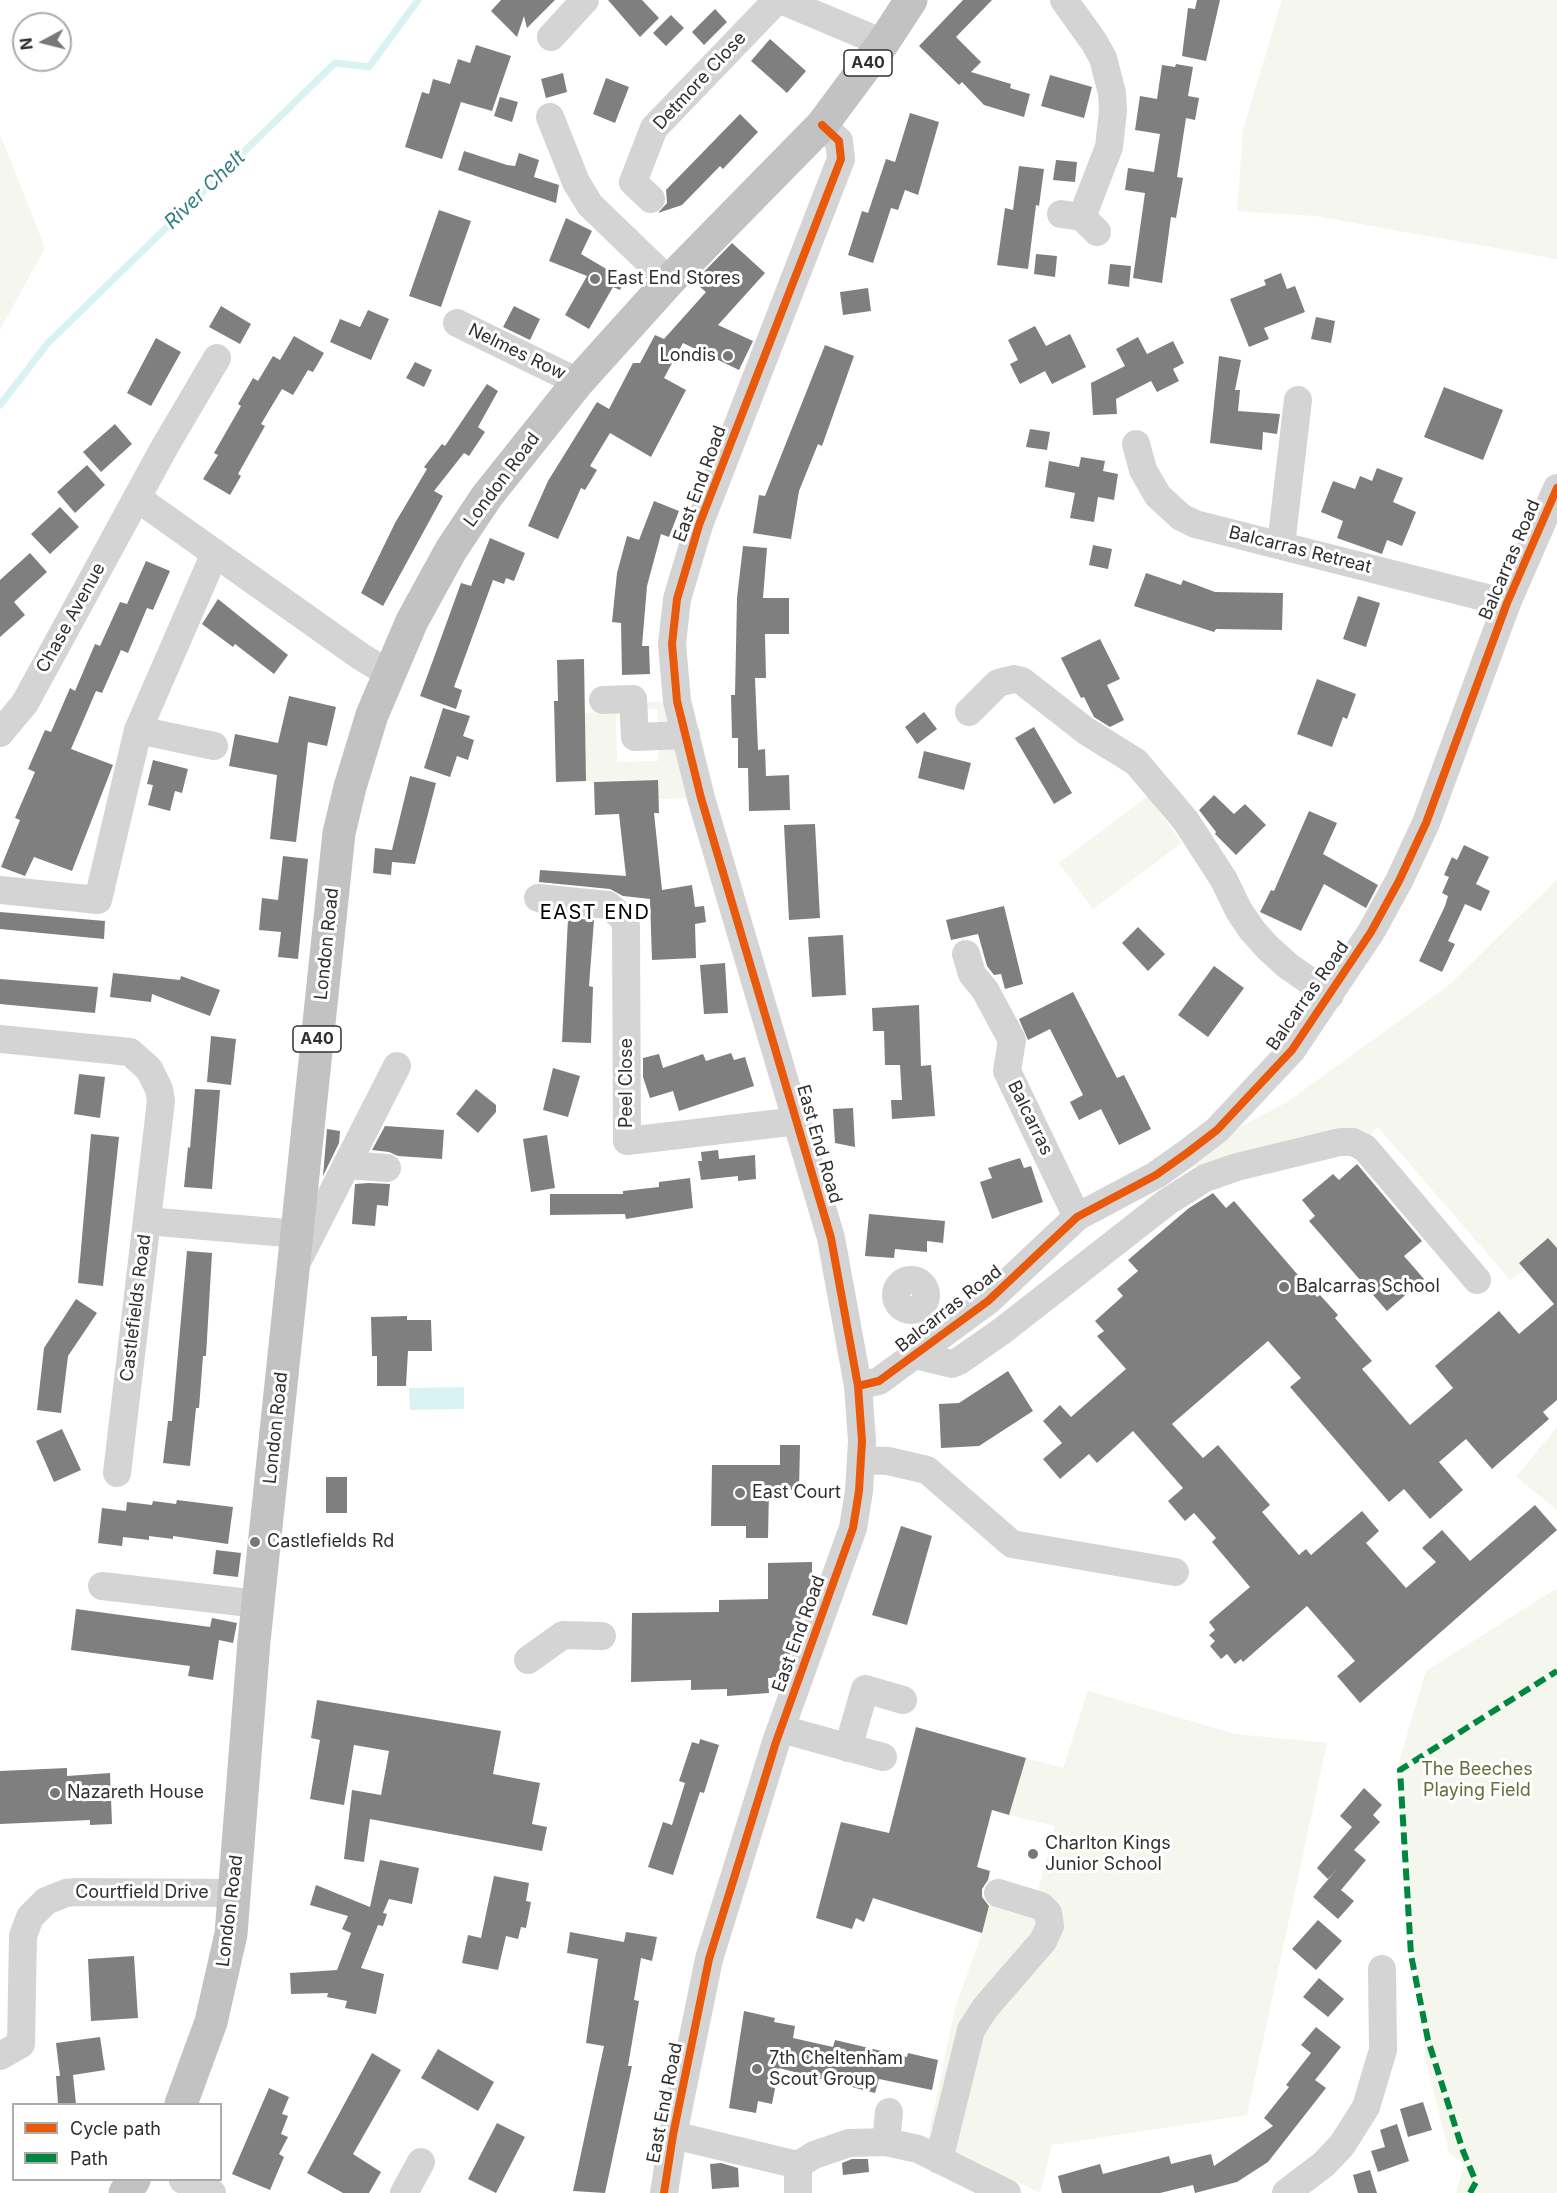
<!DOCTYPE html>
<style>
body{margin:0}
#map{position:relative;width:1557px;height:2193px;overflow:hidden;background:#fff;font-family:Inter,sans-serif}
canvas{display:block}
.legend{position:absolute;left:12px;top:2103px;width:210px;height:78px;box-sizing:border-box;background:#fff;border:2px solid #acacac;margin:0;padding:8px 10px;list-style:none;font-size:18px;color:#303030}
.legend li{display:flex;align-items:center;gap:12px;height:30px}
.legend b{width:30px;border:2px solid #acacac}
.north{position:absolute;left:12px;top:12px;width:60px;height:60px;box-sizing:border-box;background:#fff;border:2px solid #acacac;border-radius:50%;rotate:263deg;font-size:16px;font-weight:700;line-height:24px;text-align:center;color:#303030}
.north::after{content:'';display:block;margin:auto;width:21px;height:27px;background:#787878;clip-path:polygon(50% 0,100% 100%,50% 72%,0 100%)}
</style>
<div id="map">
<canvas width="1557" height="2193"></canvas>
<ul class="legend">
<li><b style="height:8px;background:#e8590c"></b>Cycle path</li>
<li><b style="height:8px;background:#00873e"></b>Path</li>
</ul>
<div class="north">N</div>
</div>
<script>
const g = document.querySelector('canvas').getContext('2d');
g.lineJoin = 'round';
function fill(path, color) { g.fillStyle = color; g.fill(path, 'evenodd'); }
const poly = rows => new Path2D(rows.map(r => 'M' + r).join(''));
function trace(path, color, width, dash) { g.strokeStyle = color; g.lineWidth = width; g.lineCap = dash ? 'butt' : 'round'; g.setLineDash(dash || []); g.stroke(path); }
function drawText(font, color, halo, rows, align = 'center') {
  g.font = font + ' Inter,sans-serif'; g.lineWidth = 6; g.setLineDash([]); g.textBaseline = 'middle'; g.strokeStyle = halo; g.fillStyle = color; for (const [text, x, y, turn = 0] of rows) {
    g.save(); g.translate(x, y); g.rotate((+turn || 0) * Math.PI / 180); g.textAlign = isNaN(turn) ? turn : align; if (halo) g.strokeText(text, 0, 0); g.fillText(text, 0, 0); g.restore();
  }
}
fill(poly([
 [1282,0,1557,0,1557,259,1315,216,1237,211,1243,130],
 [0,134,45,248,0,330],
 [677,701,684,727,658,728,657,709,616,710,617,762,658,761,658,742,687,741,701,798,658,799,657,780,586,781,584,713,608,712,609,703],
 [1148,796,1182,843,1093,909,1059,863],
 [1557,880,1557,1248,1547,1238,1519,1263,1525,1270,1510,1280,1378,1127,1359,1145,1205,1178,1191,1161,1221,1137,1287,1102,1449,985],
 [1557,1427,1557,1510,1516,1477],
 [1557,1588,1557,2193,1456,2193,1464,2164,1449,2153,1426,2061,1396,1772,1426,1671],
 [1088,1691,1235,1734,1327,1743,1247,2115,1052,2145,1040,2193,928,2138,955,2008,982,1933,998,1878,1038,1891,1055,1826,1009,1815,1026,1758,1063,1768]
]), '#f5f6ed');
fill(poly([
 [464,1387,464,1409,410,1410,409,1388]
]), '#d9f2f3');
trace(poly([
 [0,405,48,343,335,63,369,67,418,0]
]), '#d9f2f3', 7);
fill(poly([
 [501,0,555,0,527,28,524,16,517,37,491,11],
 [608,0,642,0,659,18,640,37],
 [963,0,992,0,956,37,981,62,971,72,1011,84,1010,88,1030,94,1024,117,984,105,962,82,959,85,919,46],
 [1197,0,1220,0,1206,61,1182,56,1188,8,1195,9],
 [715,9,727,22,704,45,692,32],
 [671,15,684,28,666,46,653,33],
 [770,39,806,71,787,93,751,61],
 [476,45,511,56,492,111,461,102,442,159,405,147,422,92,429,94,433,79,450,84,458,59,470,63],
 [1176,64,1193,67,1188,96,1199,98,1195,120,1186,118,1177,177,1183,178,1176,218,1171,217,1162,283,1133,278,1145,193,1125,190,1128,168,1154,172,1160,134,1135,130,1140,96,1157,99,1162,65,1175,67],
 [563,73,567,92,546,98,541,79],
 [1050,75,1092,87,1084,118,1041,106],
 [606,78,629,87,615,123,593,114],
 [500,97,518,102,512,122,494,116],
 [910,113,939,122,918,195,905,190,898,210,891,208,873,263,848,255,862,211,868,213,886,159,895,162],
 [740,114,758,132,723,169,720,166,682,205,658,213,667,203,666,190],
 [464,151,507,165,515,166,519,153,539,160,534,177,559,185,556,203,458,170],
 [1056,160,1077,162,1075,182,1053,180],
 [1019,166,1044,169,1039,206,1036,205,1028,269,997,265,1005,208,1013,210],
 [439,210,471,221,441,307,409,296],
 [566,218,592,231,581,254,625,280,620,290,613,287,589,329,565,315,587,276,549,261],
 [732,243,765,273,718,325,753,341,739,370,683,343,664,378,686,390,651,457,610,433,590,466,597,470,585,490,581,488,558,539,528,526,548,481,597,402,609,409,633,363,640,363,655,335,664,339,706,292,694,282],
 [1036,254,1057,256,1055,277,1034,274],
 [1110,264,1131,266,1129,287,1108,284],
 [1281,273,1287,289,1295,286,1305,312,1264,328,1269,339,1249,347,1230,299,1266,285,1264,280],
 [868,288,871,311,843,315,840,292],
 [221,306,251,324,240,344,209,327],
 [514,306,540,319,530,340,503,327],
 [368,310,389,319,371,360,330,342,340,319,360,327],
 [1316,317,1335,321,1331,343,1311,339],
 [1035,326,1046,346,1070,334,1086,367,1052,384,1045,371,1020,384,1010,364,1018,360,1008,340],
 [294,336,324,353,313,372,308,370,293,395,282,389,261,424,265,426,238,474,241,476,230,495,203,479,218,455,214,453,241,406,238,404,253,378,258,381,273,356,280,360],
 [1138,337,1147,354,1173,341,1184,363,1173,369,1179,381,1157,392,1151,381,1116,399,1117,414,1093,415,1091,383,1125,366,1116,349],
 [156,338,181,352,151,406,127,393],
 [825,345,854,356,822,446,818,444,799,491,791,539,753,533,759,495,765,496],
 [1219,356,1241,360,1235,390,1240,390,1238,411,1280,414,1277,434,1263,432,1262,450,1210,443],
 [415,362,432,370,424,387,406,378],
 [487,384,498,391,478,427,485,432,469,456,464,453,434,491,443,496,383,606,361,593,395,523,427,469,424,467,442,444,445,446],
 [1444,387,1503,410,1483,460,1424,437],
 [115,424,132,444,101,472,83,452],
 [1030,429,1050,432,1047,450,1026,447],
 [1081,457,1105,461,1103,471,1118,474,1114,500,1098,497,1094,522,1070,518,1075,493,1045,487,1049,461,1079,467],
 [87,465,105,485,75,513,57,492],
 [1377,468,1403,478,1393,502,1416,512,1402,546,1387,540,1382,554,1337,538,1343,521,1321,512,1333,481,1355,489,1360,476,1372,481],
 [654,501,679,511,669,537,661,534,647,586,642,646,649,646,650,674,622,675,621,623,612,622,617,573,627,536,639,540],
 [60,507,79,527,50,554,31,534],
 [490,538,525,553,514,581,506,578,504,584,493,580,454,687,462,690,456,709,420,696,461,583,471,586],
 [1093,545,1112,549,1108,569,1089,565],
 [743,546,767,548,763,598,789,598,789,634,765,634,766,678,755,678,758,750,765,749,766,776,789,775,790,810,749,811,748,768,738,768,738,738,732,738,731,695,735,695,737,598],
 [30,553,47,572,14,602,25,615,0,637,0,580],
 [146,561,170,571,153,610,147,608,128,653,121,650,102,693,96,691,71,749,113,765,72,871,34,857,25,876,1,867,20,820,15,818,35,772,28,769,45,730,51,732,70,688,75,691,95,644,100,646,120,602,127,604],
 [1146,573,1181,585,1183,580,1215,592,1283,593,1282,630,1216,629,1214,632,1134,606],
 [1358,596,1380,603,1366,647,1343,639],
 [218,599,288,655,274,674,235,644,233,647,202,624],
 [1100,639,1120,679,1107,685,1124,720,1110,727,1094,717,1084,697,1081,698,1061,658],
 [584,659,586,781,556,782,554,701,558,701,557,660],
 [1317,679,1356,694,1347,719,1343,717,1332,747,1297,734],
 [289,696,336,707,327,746,308,742,296,842,270,839,277,775,229,766,235,734,278,743],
 [443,708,470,716,463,736,474,740,468,760,457,756,450,777,424,768],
 [924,712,937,729,917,744,905,727],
 [1034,727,1072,793,1054,804,1015,738],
 [924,751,971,763,964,790,918,778],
 [153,760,188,769,182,793,175,791,170,811,148,805,153,785,147,784],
 [410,776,436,783,415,864,392,862,391,875,373,873,375,848,392,850],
 [658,780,659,813,654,813,662,890,692,885,695,907,704,906,706,922,695,924,696,958,652,960,650,899,623,896,610,889,539,882,540,870,626,876,619,814,595,815,594,782],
 [1214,795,1234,814,1245,804,1266,825,1236,855,1215,834,1216,832,1199,810],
 [1309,811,1337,823,1323,854,1378,885,1366,908,1324,884,1301,931,1260,912,1271,890,1274,891],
 [815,824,820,918,789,920,784,825],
 [1464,845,1489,857,1476,884,1490,891,1481,911,1465,904,1448,941,1455,944,1442,972,1419,961,1445,906,1448,896,1442,893,1449,877,1444,875,1452,857,1457,860],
 [283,856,308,859,298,959,278,957,281,932,259,930,262,898,278,900],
 [1004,906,1023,984,1005,989,1001,974,994,975,987,966,978,934,951,940,946,920],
 [0,912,105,921,104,939,0,929],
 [568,918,594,920,589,986,593,987,591,1043,562,1042],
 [1138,927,1165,954,1148,971,1122,943],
 [843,935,846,995,812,997,808,937],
 [725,963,728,1013,704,1014,700,965],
 [1214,966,1244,988,1208,1037,1178,1015],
 [113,973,180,980,181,976,220,990,210,1016,152,994,151,1002,110,997],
 [0,979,98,987,95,1013,0,1004],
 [1073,992,1117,1078,1124,1075,1151,1129,1119,1145,1101,1109,1079,1120,1070,1102,1083,1095,1050,1029,1028,1040,1019,1019],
 [919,1005,921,1066,931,1065,935,1116,892,1119,891,1100,902,1100,900,1065,885,1065,884,1031,873,1031,872,1008],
 [211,1036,236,1039,231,1085,207,1082],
 [731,1053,734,1060,745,1057,754,1086,679,1111,673,1091,650,1098,643,1077,643,1058,659,1054,663,1068,703,1054,706,1061],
 [553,1068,580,1076,568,1117,543,1110],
 [79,1074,105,1077,100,1118,74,1114],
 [195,1089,220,1090,212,1189,184,1187,188,1147,190,1148],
 [476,1089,496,1105,496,1112,478,1133,456,1114],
 [853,1108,855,1147,835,1143,833,1109],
 [385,1126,444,1130,442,1159,398,1156,389,1152,372,1150],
 [327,1129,340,1131,339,1143,323,1176],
 [91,1134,119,1137,103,1286,78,1283],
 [547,1135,555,1188,531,1192,523,1139],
 [718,1150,719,1159,755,1155,756,1179,738,1181,738,1176,701,1180,698,1161,702,1161,701,1152],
 [1020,1158,1024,1168,1031,1166,1043,1202,992,1219,980,1182,992,1178,988,1168],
 [1357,1164,1422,1241,1404,1256,1424,1279,1387,1311,1309,1221,1315,1216,1302,1200,1333,1174,1339,1180],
 [690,1178,693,1208,626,1219,625,1214,550,1215,550,1194,623,1194,623,1191,659,1187,659,1182],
 [369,1183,390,1184,388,1206,377,1205,375,1226,352,1224,355,1184],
 [1213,1193,1226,1208,1234,1201,1317,1297,1320,1295,1338,1315,1335,1318,1372,1361,1362,1369,1410,1425,1453,1388,1435,1366,1499,1311,1519,1334,1554,1304,1519,1263,1548,1238,1557,1248,1557,1400,1543,1412,1549,1419,1492,1469,1466,1439,1439,1462,1463,1490,1430,1519,1404,1489,1389,1502,1290,1387,1301,1378,1268,1341,1172,1424,1203,1458,1218,1445,1270,1505,1262,1512,1299,1555,1306,1549,1311,1555,1362,1511,1379,1531,1366,1543,1406,1588,1436,1562,1422,1548,1442,1530,1470,1561,1535,1505,1557,1530,1360,1703,1337,1676,1355,1661,1307,1606,1243,1662,1241,1659,1235,1664,1227,1654,1221,1659,1210,1646,1215,1641,1209,1635,1215,1630,1209,1622,1250,1587,1212,1542,1216,1538,1194,1513,1185,1521,1168,1501,1183,1488,1133,1431,1097,1463,1089,1454,1060,1479,1043,1459,1062,1443,1043,1421,1060,1405,1071,1417,1126,1369,1097,1336,1104,1331,1095,1321,1123,1296,1117,1289,1138,1271,1128,1260,1189,1208],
 [869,1214,945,1221,943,1243,927,1241,927,1252,895,1249,894,1258,865,1256],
 [187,1251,212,1253,206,1356,203,1356,199,1408,196,1408,190,1466,163,1463,168,1421,172,1421],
 [76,1299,97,1313,68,1356,61,1413,37,1410,44,1348],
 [407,1316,407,1320,431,1320,432,1351,408,1351,406,1386,377,1386,377,1356,372,1356,371,1317],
 [1008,1371,1033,1411,979,1446,941,1448,939,1404,959,1403],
 [62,1429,81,1470,54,1482,36,1441],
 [780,1445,800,1445,799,1490,769,1490,768,1538,746,1538,746,1526,711,1526,712,1465,780,1465],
 [326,1477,347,1477,347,1513,326,1513],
 [177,1500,233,1507,228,1544,173,1536,173,1539,149,1536,149,1540,123,1537,122,1546,98,1543,102,1508,126,1511,127,1502,152,1505,153,1501,176,1504],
 [901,1526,932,1536,907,1625,872,1615],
 [216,1550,241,1553,238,1577,213,1574],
 [812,1562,812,1578,790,1654,782,1678,768,1678,769,1693,727,1696,727,1689,691,1690,691,1680,631,1682,632,1613,719,1612,719,1600,768,1599,768,1563],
 [76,1609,210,1627,212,1618,237,1623,233,1643,219,1640,213,1680,188,1676,190,1666,71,1650],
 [317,1700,501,1731,493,1774,540,1783,532,1824,547,1827,542,1851,370,1819,364,1862,344,1859,352,1790,381,1795,389,1751,354,1745,344,1805,310,1799,320,1740,311,1738],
 [916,1727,1026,1758,1009,1815,992,1810,977,1867,990,1871,988,1880,982,1889,982,1897,989,1906,982,1933,873,1898,864,1922,856,1918,852,1929,816,1918,841,1822,889,1833],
 [700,1739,719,1745,704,1793,700,1792,673,1875,648,1867,663,1822,672,1825,685,1783,679,1781,692,1742,699,1744],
 [67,1768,67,1776,110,1773,112,1824,90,1825,90,1820,0,1824,0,1771],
 [1364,1788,1382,1805,1373,1815,1380,1822,1354,1850,1366,1860,1341,1890,1354,1901,1338,1919,1313,1897,1338,1868,1328,1879,1317,1868,1352,1827,1340,1816],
 [380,1860,419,1868,412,1904,389,1899,383,1913,387,1914,383,1926,378,1925,361,1968,384,1974,376,2014,345,2008,347,2001,327,1997,328,1993,291,1994,290,1973,337,1970,351,1933,342,1929,348,1916,310,1905,316,1885,370,1907],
 [494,1876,529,1883,526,1901,531,1902,526,1928,521,1927,518,1939,506,1936,498,1970,462,1963,468,1935,481,1938],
 [1318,1920,1342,1941,1316,1970,1292,1949],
 [570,1932,624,1942,626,1932,657,1937,652,1961,641,1958,634,2000,639,2001,628,2066,632,2066,605,2193,573,2191,604,2046,586,2043,598,1959,567,1953],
 [134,1956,138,2018,91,2021,88,1959],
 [1319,1978,1344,1999,1328,2017,1303,1997],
 [744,2011,775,2018,774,2022,795,2026,793,2038,833,2047,835,2040,907,2057,908,2053,938,2060,932,2090,879,2079,875,2093,779,2068,772,2104,758,2101,756,2113,729,2108],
 [1316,2027,1341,2047,1315,2080,1326,2088,1268,2162,1237,2182,1195,2193,1193,2185,1160,2193,1062,2193,1058,2176,1100,2164,1103,2174,1169,2156,1171,2164,1211,2154,1214,2166,1273,2126,1264,2118,1289,2087,1286,2085,1311,2053,1301,2045],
 [100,2037,105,2070,73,2075,76,2104,58,2104,56,2076,60,2076,56,2043],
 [438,2049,494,2082,478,2111,421,2078],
 [372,2053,401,2070,353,2154,381,2172,369,2193,343,2193,307,2173],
 [269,2088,289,2097,282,2114,288,2116,281,2134,288,2137,279,2154,284,2157,270,2190,232,2174],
 [1423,2102,1432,2130,1408,2137,1400,2109],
 [497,2123,525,2137,496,2193,468,2179],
 [1397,2124,1409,2161,1378,2172,1371,2151,1385,2147,1380,2130],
 [852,2159,868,2159,869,2172,843,2175,842,2163],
 [721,2163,738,2168,739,2187,712,2189,710,2164],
 [1370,2170,1377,2193,1358,2193,1353,2175]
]), '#7f7f7f');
trace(poly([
 [781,0,883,43],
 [1064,0,1094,42,1103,58,1112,93,1113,111,1109,147,1082,217],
 [551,37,585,0],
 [550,117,576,182,590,205,669,281],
 [651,199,633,182,654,128,777,0],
 [1061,214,1082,217,1097,232],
 [457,323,578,382],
 [1136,444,1143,470,1158,496,1181,517,1195,524,1507,603],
 [137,498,360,656,388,673],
 [1281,545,1298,400],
 [603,700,633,699,635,737,686,735],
 [969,712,998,683,1014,679,1022,681,1086,731,1136,762,1186,821,1224,880,1239,911,1252,930,1267,947,1288,966,1330,995],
 [0,733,25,703,164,448,217,358],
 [214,746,138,730,215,553],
 [0,890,98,900,138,730],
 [538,898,608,905,623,918,626,926,627,1141,798,1121],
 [966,954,972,974,985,990,1012,1040,1007,1071,1077,1217],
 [0,1039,130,1052,149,1069,159,1089,161,1101,117,1473],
 [347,1165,387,1168],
 [147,1221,297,1234],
 [296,1264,397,1066],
 '896 1295a15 15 0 1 1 30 0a15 15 0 1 1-30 0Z',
 [915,1355,952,1364,959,1361,1002,1331,1167,1202,1205,1178,1237,1167,1340,1142,1353,1142,1365,1148,1477,1280],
 [858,1386,879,1381,988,1301,1077,1217,1156,1175,1187,1153,1217,1130,1292,1050,1371,932,1399,881,1426,823,1507,603,1557,488],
 [861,1460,888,1461,927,1470,1012,1544,1175,1572],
 [102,1586,258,1604],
 [528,1660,563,1635,602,1636],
 [781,1729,883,1757],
 [848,1748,865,1689,903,1700],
 [0,2056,21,2044,23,1936,30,1917,46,1901,66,1893,77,1892,234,1893],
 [673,2135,798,2165,814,2155,849,2143,886,2142,918,2149,1007,2193],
 [886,2142,889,2112],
 [939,2160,971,2030,985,2008,1043,1941,1050,1926,1048,1913,1041,1906,998,1893],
 [798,2165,798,2193],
 [183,2180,212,2193],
 [404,2193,421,2162],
 [664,2193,673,2135,709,1959,776,1742,853,1528,859,1491,862,1441,858,1386,831,1238,701,798,677,701,672,644,677,599,699,525,841,159,839,141,822,125],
 [1286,2193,1324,2164,1342,2145,1366,2107,1383,2050,1382,1969]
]), '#d4d4d4', 28);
trace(poly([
 [181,2104,211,2022,231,1934,254,1641,339,833,350,787,372,715,412,621,451,550,487,496,578,382,669,281,822,125,883,43,911,0],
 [125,2193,134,2180]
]), '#c2c2c2', 33);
trace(poly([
 [1470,2193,1476,2182,1463,2151,1428,2040,1411,1955,1400,1770,1557,1671]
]), '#00873e', 6, [12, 6]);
trace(poly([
 [858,1386,879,1381,988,1301,1077,1217,1156,1175,1187,1153,1217,1130,1292,1050,1371,932,1399,881,1426,823,1507,603,1557,488],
 [664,2193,673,2135,709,1959,776,1742,853,1528,859,1491,862,1441,858,1386,831,1238,701,798,677,701,672,644,677,599,699,525,841,159,839,141,822,125]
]), '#e8590c', 8);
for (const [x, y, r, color] of [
 [595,279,6,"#787878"],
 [728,356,6,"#787878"],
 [1284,1287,6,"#787878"],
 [740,1493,6,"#787878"],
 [255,1542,6,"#787878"],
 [55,1793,6,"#787878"],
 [1033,1854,6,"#787878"],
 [757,2069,6,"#787878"]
]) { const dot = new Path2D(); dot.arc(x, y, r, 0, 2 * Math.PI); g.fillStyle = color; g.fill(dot); trace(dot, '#fff', 2); }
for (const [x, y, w] of [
 [868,63,48],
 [317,1039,48]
]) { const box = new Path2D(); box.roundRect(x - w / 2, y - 13, w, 26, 4.5); g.fillStyle = '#fff'; g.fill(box); trace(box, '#303030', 1.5); }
drawText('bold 16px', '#303030', null, [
 ["A40",868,63],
 ["A40",317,1039]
]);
drawText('18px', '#303030', '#fff', [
 ["Detmore Close",700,81,-47],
 ["Nelmes Row",517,352,26],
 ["London Road",502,480,-53],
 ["East End Road",700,484,-70],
 ["Balcarras Retreat",1300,550,14],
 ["Balcarras Road",1510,560,-67],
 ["Chase Avenue",71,618,-61],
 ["London Road",327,944,-84],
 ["Balcarras Road",1308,996,-55],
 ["Peel Close",627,1083,-90],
 ["Balcarras",1030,1118,64],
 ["East End Road",819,1144,74],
 ["Castlefields Road",136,1308,-83],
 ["Balcarras Road",949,1309,-38],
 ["London Road",276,1428,-84],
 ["East End Road",799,1634,-70],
 ["Courtfield Drive",142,1893],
 ["London Road",230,1911,-83],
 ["East End Road",665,2103,-79]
]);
drawText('18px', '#303030', '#fff', [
 ["East End Stores",607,279],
 ["Londis",716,356,"right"],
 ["Balcarras School",1296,1287],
 ["East Court",752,1493],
 ["Castlefields Rd",267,1542],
 ["Nazareth House",67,1793],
 ["Charlton Kings",1045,1844],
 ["Junior School",1045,1865],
 ["7th Cheltenham",769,2059],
 ["Scout Group",769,2080]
], 'left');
drawText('18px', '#646f3b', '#fff', [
 ["The Beeches",1477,1770],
 ["Playing Field",1477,1791]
]);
drawText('italic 20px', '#337e84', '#fff', [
 ["River Chelt",205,190,-44]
]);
g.letterSpacing = '1.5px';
drawText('20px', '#000', '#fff', [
 ["EAST END",595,913]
]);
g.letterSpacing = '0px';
</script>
